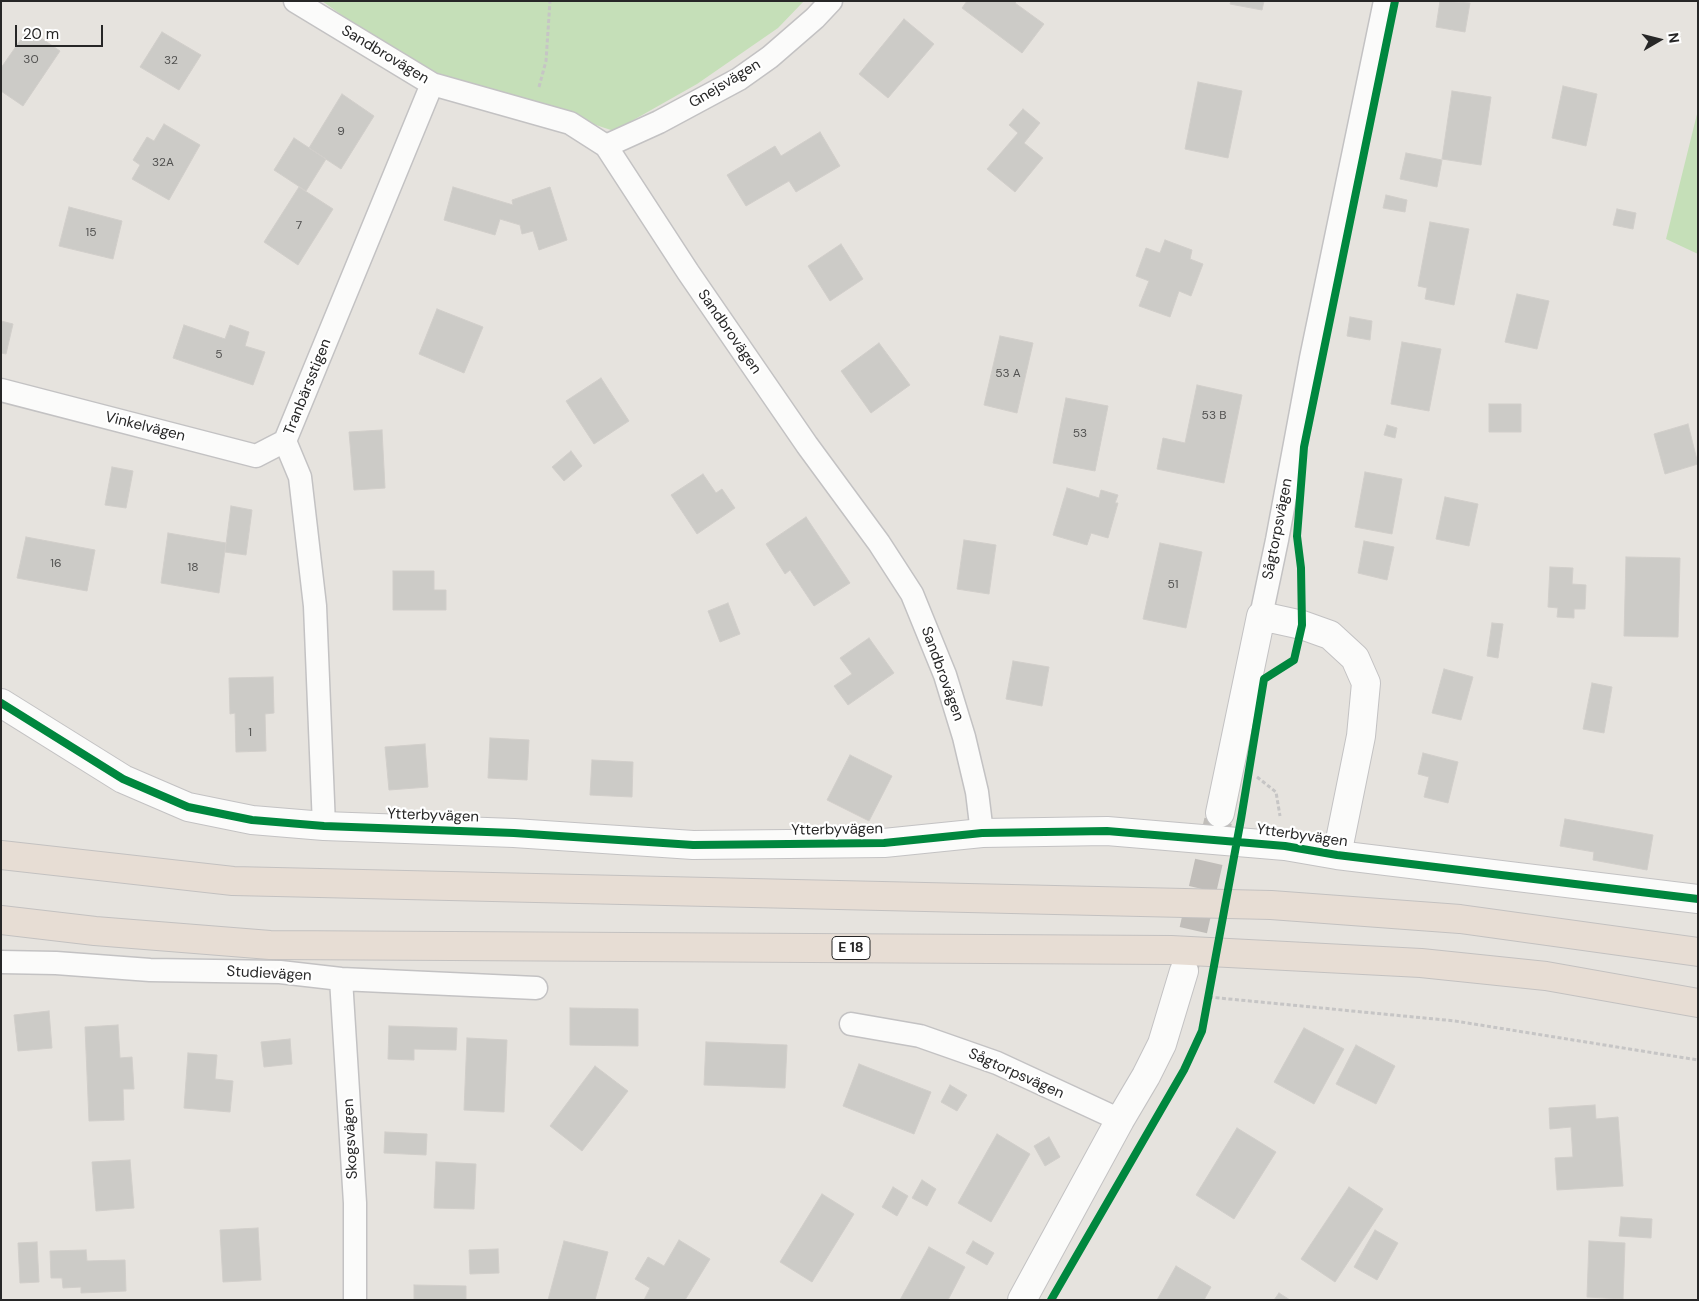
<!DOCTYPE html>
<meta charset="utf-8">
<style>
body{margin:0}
#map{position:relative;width:1699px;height:1301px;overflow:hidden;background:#e6e3de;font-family:"DM Sans",sans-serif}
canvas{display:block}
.frame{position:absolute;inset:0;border:2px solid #272727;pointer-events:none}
.north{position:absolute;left:1634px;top:15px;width:50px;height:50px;-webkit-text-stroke:4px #fff;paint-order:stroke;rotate:82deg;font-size:14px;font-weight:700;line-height:20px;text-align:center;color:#272727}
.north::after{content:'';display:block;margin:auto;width:18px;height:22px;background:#272727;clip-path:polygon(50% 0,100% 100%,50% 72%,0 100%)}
.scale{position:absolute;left:15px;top:25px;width:88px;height:22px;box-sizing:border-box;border:2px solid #272727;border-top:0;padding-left:6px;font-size:15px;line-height:18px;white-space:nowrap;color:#272727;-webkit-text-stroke:4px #fff;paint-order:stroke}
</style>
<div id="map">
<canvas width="1699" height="1301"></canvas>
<div class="frame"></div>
<div class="north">N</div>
<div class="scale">20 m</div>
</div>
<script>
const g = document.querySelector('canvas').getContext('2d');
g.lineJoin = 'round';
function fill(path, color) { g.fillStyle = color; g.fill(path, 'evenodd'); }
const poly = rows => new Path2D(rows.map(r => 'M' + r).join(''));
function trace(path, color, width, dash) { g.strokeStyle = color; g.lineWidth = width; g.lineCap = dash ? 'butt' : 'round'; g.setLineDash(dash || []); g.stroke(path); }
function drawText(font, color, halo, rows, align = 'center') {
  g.font = font + ' "DM Sans",sans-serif'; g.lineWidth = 4.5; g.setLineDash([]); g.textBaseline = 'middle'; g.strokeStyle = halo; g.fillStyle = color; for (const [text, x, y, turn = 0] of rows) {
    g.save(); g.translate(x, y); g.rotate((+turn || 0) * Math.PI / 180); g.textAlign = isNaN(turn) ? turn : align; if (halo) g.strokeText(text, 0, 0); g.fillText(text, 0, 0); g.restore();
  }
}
fill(poly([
 [322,1,804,1,778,28,697,84,614,131,410,64],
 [1698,110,1698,254,1666,239]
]), '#c5dfb8');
const building = poly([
 [967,1,1017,1,1015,3,1044,24,1022,53,962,8,967,1],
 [1231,1,1264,1,1262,10,1230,4,1231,1],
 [1440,1,1470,3,1465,32,1436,27,1440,1],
 [904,19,934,44,888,98,859,74,904,19],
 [28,29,60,51,23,106,1,91,1,68,28,29],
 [162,32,201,55,179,90,140,67,162,32],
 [1198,82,1242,91,1228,158,1185,149,1198,82],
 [1563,86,1597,94,1586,146,1552,138,1563,86],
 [1452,91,1491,97,1481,165,1442,159,1452,91],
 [342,94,374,116,341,169,309,148,342,94],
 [1023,109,1040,123,1024,143,1043,158,1015,192,987,169,1018,133,1009,125,1023,109],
 [164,124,200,145,169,200,132,179,140,165,133,160,147,137,154,141,164,124],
 [820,132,840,166,796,192,789,181,746,206,727,175,775,146,781,156,820,132],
 [294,138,326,159,306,191,274,170,294,138],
 [1406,153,1442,160,1437,187,1400,179,1406,153],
 [299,187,333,209,298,265,264,242,299,187],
 [453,187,513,205,512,200,550,187,567,240,539,250,533,231,522,234,520,225,500,219,495,235,444,220,453,187],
 [1386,195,1407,200,1405,212,1383,208,1386,195],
 [69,207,122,221,113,259,59,246,69,207],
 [1617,209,1636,213,1633,229,1613,225,1617,209],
 [1430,222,1469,229,1454,305,1425,299,1427,288,1418,286,1430,222],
 [1165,240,1192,250,1190,259,1203,264,1191,296,1179,291,1170,317,1139,306,1149,281,1136,276,1146,248,1160,253,1165,240],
 [841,244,863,279,830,301,808,266,841,244],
 [1517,294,1549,301,1537,349,1505,342,1517,294],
 [437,309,483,327,464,373,419,354,437,309],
 [1350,317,1372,321,1370,340,1347,336,1350,317],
 [1,321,13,324,6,354,1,353,1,321],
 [184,325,225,339,230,325,249,332,245,346,265,352,253,385,173,358,184,325],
 [1000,336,1033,343,1017,413,984,405,1000,336],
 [1402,342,1441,349,1429,411,1391,404,1402,342],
 [879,343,910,385,871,413,841,371,879,343],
 [601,378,629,421,594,444,566,401,601,378],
 [1197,385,1242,395,1224,483,1157,469,1163,438,1185,443,1197,385],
 [1066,398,1108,406,1095,471,1053,463,1066,398],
 [1489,404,1521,404,1521,432,1489,432,1489,404],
 [1688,424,1698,464,1665,474,1654,434,1688,424],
 [1387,425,1397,428,1395,438,1384,435,1387,425],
 [382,430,385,488,354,490,349,432,382,430],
 [571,451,582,466,564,481,552,467,571,451],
 [112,467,133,471,126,508,105,505,112,467],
 [1365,472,1402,479,1392,534,1355,527,1365,472],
 [703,474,716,493,722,489,735,508,697,534,671,495,703,474],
 [1067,488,1099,498,1101,490,1118,495,1115,503,1118,503,1108,538,1091,533,1087,545,1053,535,1067,488],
 [1445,497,1478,504,1469,546,1436,539,1445,497],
 [231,506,252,510,246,555,225,552,231,506],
 [806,517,850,583,814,606,790,570,785,574,766,544,806,517],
 [168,533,226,543,219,593,161,583,168,533],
 [26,537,95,550,87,591,17,578,26,537],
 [964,540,996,545,989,594,957,589,964,540],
 [1364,541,1394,547,1387,580,1358,573,1364,541],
 [1160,543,1202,552,1186,628,1143,619,1160,543],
 [1626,557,1680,558,1678,637,1624,636,1626,557],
 [1550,567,1573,568,1572,584,1586,585,1585,609,1574,609,1574,618,1557,617,1558,608,1548,607,1550,567],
 [393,571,434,571,434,590,446,590,446,610,393,610,393,571],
 [728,603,740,634,720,642,708,611,728,603],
 [1492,623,1503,624,1498,658,1487,656,1492,623],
 [869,638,894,673,848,705,834,686,852,674,840,658,869,638],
 [1013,661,1049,667,1042,706,1006,699,1013,661],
 [1444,669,1473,677,1461,720,1432,713,1444,669],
 [273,677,274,713,265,714,266,751,236,752,235,713,230,714,229,678,273,677],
 [1592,683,1612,687,1604,733,1583,729,1592,683],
 [490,738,529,740,527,780,488,778,490,738],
 [425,744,428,787,389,790,385,747,425,744],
 [1423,753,1458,762,1448,803,1424,797,1429,777,1418,774,1423,753],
 [850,755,892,776,869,821,827,800,850,755],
 [592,760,633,762,632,797,590,795,592,760],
 [1565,819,1653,835,1647,870,1593,860,1594,852,1560,846,1565,819],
 [570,1008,638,1009,638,1046,570,1045,570,1008],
 [49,1011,52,1048,18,1051,14,1015,49,1011],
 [118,1025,120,1058,132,1057,134,1089,123,1089,124,1120,89,1121,85,1027,118,1025],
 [389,1026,457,1028,456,1050,414,1049,414,1060,388,1059,389,1026],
 [1304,1028,1344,1049,1314,1104,1274,1082,1304,1028],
 [467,1038,507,1040,504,1112,464,1110,467,1038],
 [290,1039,292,1064,264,1067,261,1042,290,1039],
 [706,1042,787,1045,785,1088,704,1085,706,1042],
 [1356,1045,1395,1066,1376,1104,1336,1084,1356,1045],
 [188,1053,217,1055,215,1079,233,1081,230,1112,184,1108,188,1053],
 [859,1064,931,1092,914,1134,843,1106,859,1064],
 [595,1066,628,1091,582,1151,550,1126,595,1066],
 [950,1085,967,1095,957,1111,941,1102,950,1085],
 [1595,1105,1596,1119,1618,1117,1623,1186,1557,1190,1555,1158,1573,1157,1571,1127,1550,1129,1549,1108,1595,1105],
 [1237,1128,1276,1152,1234,1219,1196,1195,1237,1128],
 [385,1132,427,1134,426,1155,384,1153,385,1132],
 [997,1134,1030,1154,991,1222,958,1203,997,1134],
 [1049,1137,1060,1157,1045,1166,1034,1146,1049,1137],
 [130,1160,134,1208,96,1211,92,1162,130,1160],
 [436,1162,476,1164,474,1209,434,1208,436,1162],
 [922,1180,936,1189,927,1206,912,1198,922,1180],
 [893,1187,908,1196,897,1216,882,1207,893,1187],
 [1349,1187,1383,1209,1335,1282,1301,1259,1349,1187],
 [822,1194,854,1214,812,1282,780,1262,822,1194],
 [1621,1217,1652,1219,1651,1238,1619,1236,1621,1217],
 [258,1228,261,1280,223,1282,220,1230,258,1228],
 [1375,1230,1398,1243,1377,1280,1354,1267,1375,1230],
 [679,1240,710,1259,685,1300,644,1300,650,1288,635,1279,648,1257,664,1266,679,1240],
 [564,1241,608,1252,595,1300,548,1300,564,1241],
 [973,1241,994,1253,987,1265,966,1253,973,1241],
 [1589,1241,1625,1243,1623,1299,1587,1297,1589,1241],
 [37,1242,39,1282,20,1283,18,1243,37,1242],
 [929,1247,965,1267,948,1300,900,1300,929,1247],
 [498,1249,499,1273,470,1274,469,1250,498,1249],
 [86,1250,87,1261,125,1260,126,1291,81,1293,81,1287,63,1288,62,1278,51,1278,50,1251,86,1250],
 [1176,1266,1211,1287,1204,1300,1157,1300,1176,1266],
 [414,1285,466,1286,466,1300,414,1300,414,1285],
 [1279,1293,1290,1300,1274,1300,1279,1293]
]);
fill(building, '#cccbc7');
trace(building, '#d1ceca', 1);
trace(poly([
 [1184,971,1219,817]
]), '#c0bdb9', 28, [28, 14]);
const minor = poly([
 [295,1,432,84,570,123,606,146,688,272,807,445,879,543,912,594,945,675,964,737,977,792,982,833],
 [606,146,659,122,739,79,770,57,815,18,831,1],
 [1,390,256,456,285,441],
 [1261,616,1277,540,1311,358,1385,1],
 [324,826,315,606,300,477,285,441,432,84],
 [1,962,56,963,150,970,280,972,341,979,536,988],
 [341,979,355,1203,355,1300],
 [851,1024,920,1036,997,1063,1120,1120]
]);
const tertiary = poly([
 [1,703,123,779,188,807,252,820,324,826,514,833,693,845,884,843,982,833,1107,831,1285,846,1337,855,1698,899],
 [1220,813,1261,616,1302,625,1330,635,1355,658,1366,683,1361,736,1337,855],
 [1022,1300,1120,1120,1146,1076,1162,1044,1184,971]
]);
const motorway = poly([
 [1,855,233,881,1271,905,1460,919,1698,952],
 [1,920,95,931,270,945,1171,950,1421,963,1546,976,1698,1003]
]);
trace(minor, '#c3c2c3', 25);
trace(tertiary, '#c3c2c3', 30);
trace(motorway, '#c3c1c0', 30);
trace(poly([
 [539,87,546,61,550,1],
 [1257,777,1276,792,1280,816],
 [1209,997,1455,1021,1698,1060]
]), '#c6c5c5', 3, [4, 2.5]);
trace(minor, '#fbfbfa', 22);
trace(tertiary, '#fbfbfa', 28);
trace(motorway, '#e7ddd4', 28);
trace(poly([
 [1,703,123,779,188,807,252,820,324,826,514,833,693,845,884,843,982,833,1107,831,1285,846,1337,855,1698,899],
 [1051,1300,1184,1070,1202,1031,1241,819,1264,679,1294,660,1302,625,1301,568,1297,536,1304,447,1395,1]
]), '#00873e', 8);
drawText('12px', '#515150', null, [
 ["30",31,60],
 ["32",171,61],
 ["9",341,132],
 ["32A",163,163],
 ["7",299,226],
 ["15",91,233],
 ["5",219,355],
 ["53 A",1008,374],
 ["53 B",1214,416],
 ["53",1080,434],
 ["16",56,564],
 ["18",193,568],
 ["51",1173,585],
 ["1",250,733]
]);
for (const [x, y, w] of [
 [851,948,38]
]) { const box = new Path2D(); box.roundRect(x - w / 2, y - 11.5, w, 23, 4); g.fillStyle = '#fff'; g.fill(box); trace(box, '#272727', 1); }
drawText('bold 14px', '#272727', null, [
 ["E 18",851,948]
]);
drawText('15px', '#272727', '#fff', [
 ["Sandbrovägen",385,55,31],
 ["Gnejsvägen",725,84,-31],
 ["Sandbrovägen",729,332,55],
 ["Tranbärsstigen",308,387,-68],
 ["Vinkelvägen",145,427,14],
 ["Sågtorpsvägen",1278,529,-79],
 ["Sandbrovägen",942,674,70],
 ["Ytterbyvägen",433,816,2],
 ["Ytterbyvägen",837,830,-1],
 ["Ytterbyvägen",1302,836,8],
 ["Studievägen",269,974,3],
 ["Sågtorpsvägen",1016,1074,24],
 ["Skogsvägen",351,1139,-93]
]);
</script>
